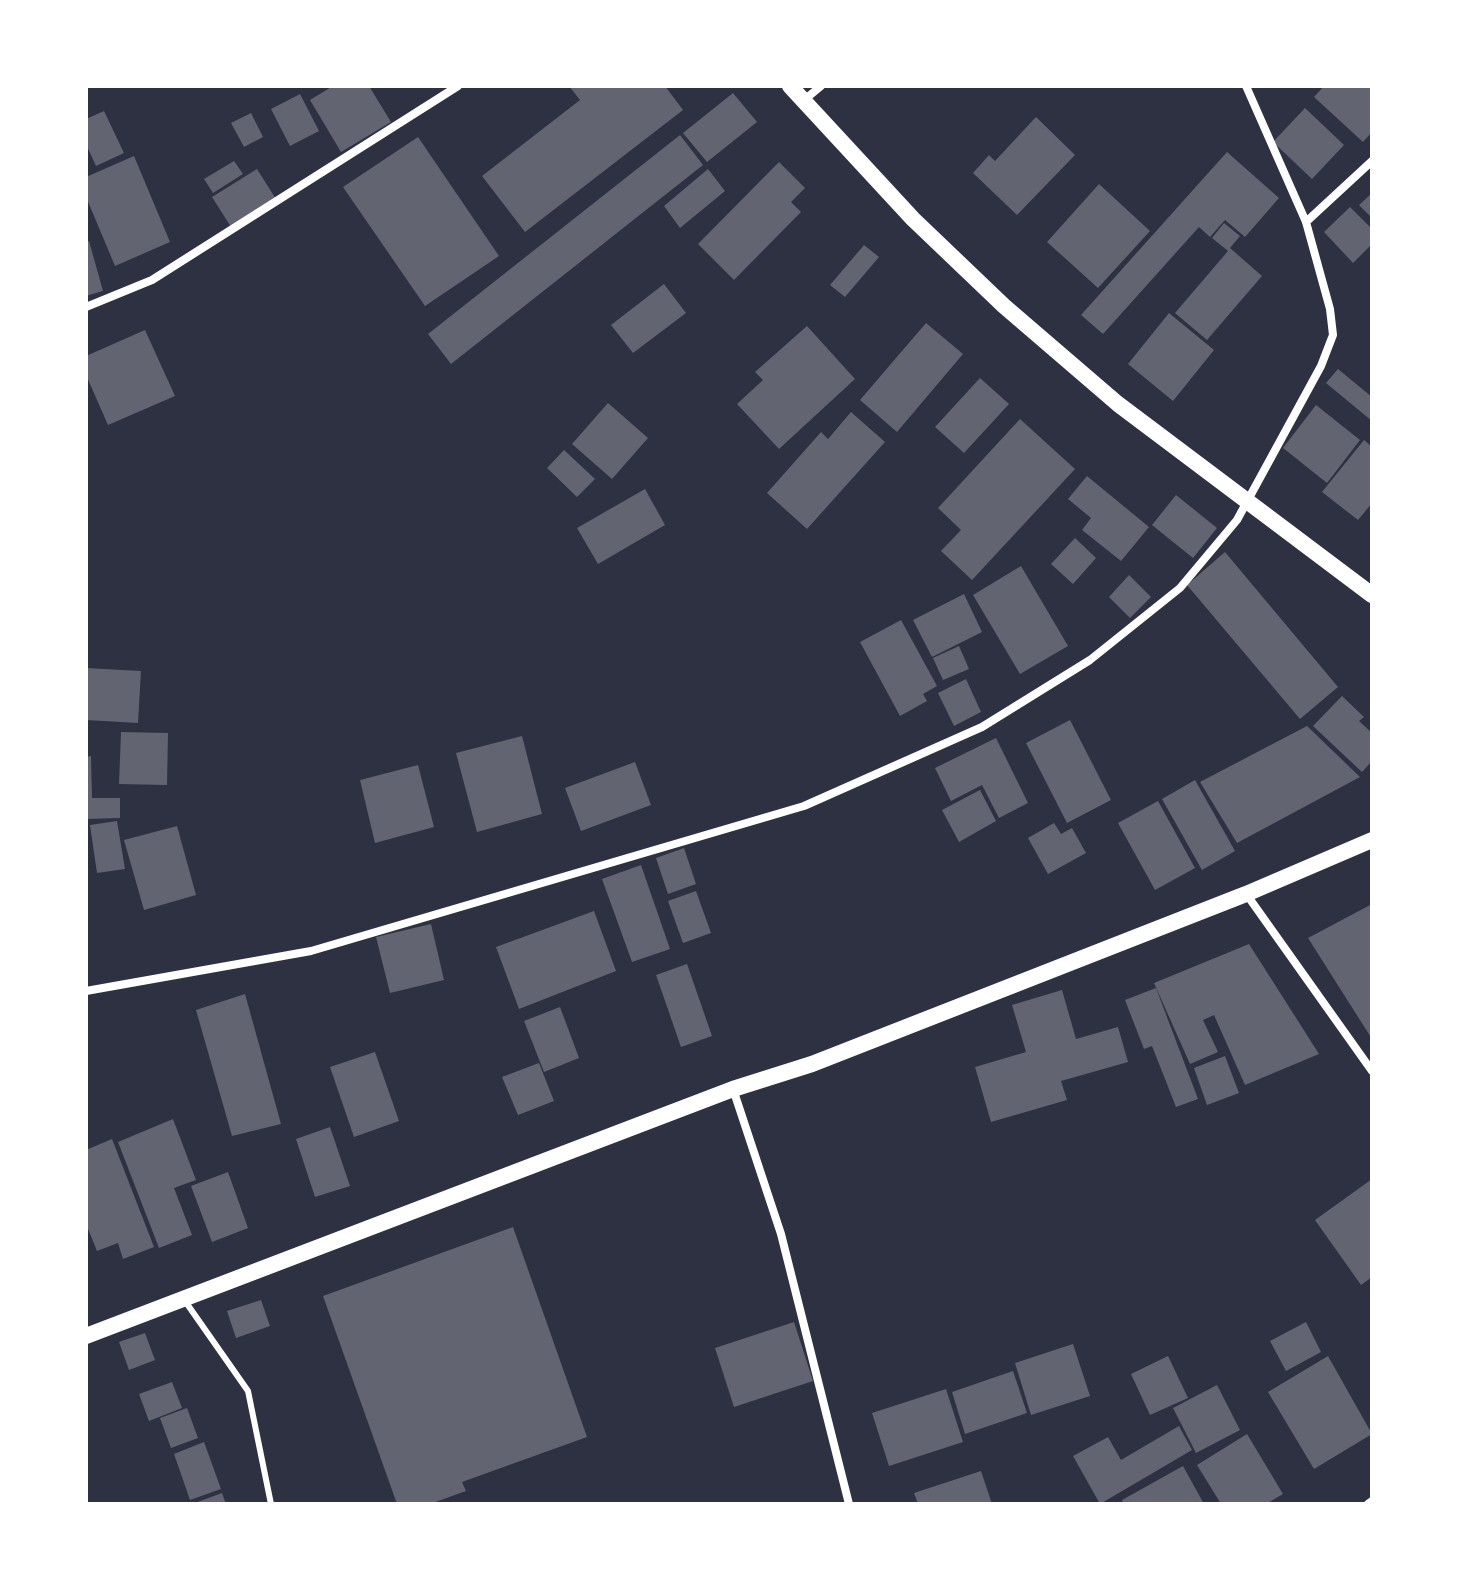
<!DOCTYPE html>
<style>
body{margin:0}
#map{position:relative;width:1458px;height:1590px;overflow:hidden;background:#2d3142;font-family:"IBM Plex Sans",sans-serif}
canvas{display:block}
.frame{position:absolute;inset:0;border:88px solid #fff;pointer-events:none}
</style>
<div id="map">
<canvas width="1458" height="1590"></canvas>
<div class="frame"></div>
</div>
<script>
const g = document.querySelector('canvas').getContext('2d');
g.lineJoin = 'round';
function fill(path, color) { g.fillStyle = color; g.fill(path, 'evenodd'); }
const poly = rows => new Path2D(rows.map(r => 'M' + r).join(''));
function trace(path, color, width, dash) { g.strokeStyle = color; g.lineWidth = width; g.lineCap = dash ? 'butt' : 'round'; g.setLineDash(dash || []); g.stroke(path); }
fill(poly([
 [333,86,369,86,391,122,341,152,310,100],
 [569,86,665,86,683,110,525,232,482,176,580,100],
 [1324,86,1372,86,1372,132,1363,142,1314,97],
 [733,93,757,122,707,162,683,133],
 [300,94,319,131,290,146,271,109],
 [1305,108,1344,145,1312,179,1273,142],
 [104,111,124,153,96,166,86,144,86,119],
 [251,113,263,137,244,147,231,123],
 [1036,117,1075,155,1017,215,973,173,989,155,995,161],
 [680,135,703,165,451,364,428,334],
 [418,137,499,256,425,306,343,187],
 [1227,152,1279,198,1245,237,1225,220,1210,237,1199,227,1103,334,1081,315],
 [134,156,170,242,115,266,86,197,86,177],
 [234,161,243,174,213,193,204,179],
 [779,162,805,188,791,202,801,212,734,280,698,244],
 [257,169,276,199,231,227,212,197],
 [708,169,725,191,680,228,664,206],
 [1099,184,1150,231,1098,288,1047,242],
 [1372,193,1372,218,1359,205],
 [1350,207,1372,229,1372,244,1353,263,1324,232],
 [1224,223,1240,236,1230,248,1262,276,1207,340,1175,313,1228,251,1212,238],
 [89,241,103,291,86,296,86,242],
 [864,245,879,257,845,297,830,285],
 [664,284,686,313,633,353,611,325],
 [1169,313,1214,350,1173,401,1128,364],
 [926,323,963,354,897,432,860,400],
 [807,326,855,379,779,449,737,404,763,380,755,372],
 [145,330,175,396,108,425,86,375,86,356],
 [1338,369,1372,397,1372,421,1326,383],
 [980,378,1009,404,964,453,935,427],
 [608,403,648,438,612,479,572,444],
 [1316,405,1360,440,1327,483,1283,448],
 [851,412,885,442,807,529,767,493,821,432,828,439],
 [1020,419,1075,469,972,580,941,551,961,530,938,508],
 [1364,440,1372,447,1372,503,1358,520,1322,492],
 [564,450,595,479,577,497,547,468],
 [1087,476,1149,527,1121,561,1082,530,1091,518,1068,499],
 [645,489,665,525,598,564,577,528],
 [1176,495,1217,528,1193,558,1152,525],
 [1075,538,1096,558,1073,584,1051,564],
 [1225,552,1338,687,1300,719,1187,585],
 [1021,566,1068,646,1020,674,973,595],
 [1129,575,1151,597,1130,618,1109,597],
 [964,594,982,632,932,657,913,620],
 [901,620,937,686,923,694,927,701,900,716,860,642],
 [959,646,969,669,943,680,933,658],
 [86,668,141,671,138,723,86,720],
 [966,679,981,712,954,726,938,693],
 [1342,696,1364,717,1359,721,1372,733,1372,761,1362,772,1313,726],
 [1070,720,1111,800,1067,823,1026,743],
 [1307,726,1360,777,1237,843,1200,782],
 [121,732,168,733,167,785,119,784],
 [522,736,542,814,477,832,456,753],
 [996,738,1028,803,999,818,982,785,951,801,935,768],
 [91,756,92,798,120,798,120,818,86,819,86,757],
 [635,762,651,805,581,831,565,788],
 [418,765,434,827,375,843,360,780],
 [1195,780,1235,851,1202,870,1162,799],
 [980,790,996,821,959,842,942,810],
 [1158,801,1195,868,1155,890,1118,823],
 [117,821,125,869,97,873,90,825],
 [1054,823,1061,834,1072,828,1086,853,1048,874,1028,838],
 [177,826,196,895,144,910,124,840],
 [684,848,696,884,668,894,656,858],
 [641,865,670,949,632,962,602,879],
 [696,891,711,933,683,943,668,901],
 [1372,904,1372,1039,1308,938],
 [594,911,616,971,519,1009,496,947],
 [431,924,444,980,390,993,376,937],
 [1249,944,1319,1054,1245,1085,1214,1015,1203,1020,1218,1052,1190,1064,1154,983],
 [687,964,712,1036,681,1047,656,975],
 [1156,988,1198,1099,1176,1107,1152,1046,1144,1049,1125,1000],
 [1062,990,1076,1039,1118,1027,1128,1062,1061,1081,1067,1100,991,1122,975,1067,1026,1052,1012,1005],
 [245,994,281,1124,232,1136,196,1010],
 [560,1007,579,1058,544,1072,524,1021],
 [375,1052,399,1121,354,1137,330,1067],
 [1225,1056,1239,1093,1207,1105,1194,1068],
 [539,1063,554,1101,518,1115,502,1077],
 [173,1119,196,1180,174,1188,192,1235,159,1248,118,1142],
 [330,1127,350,1186,315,1197,296,1139],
 [112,1139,154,1247,123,1259,118,1243,97,1251,86,1224,86,1150],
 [228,1172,248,1228,212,1242,191,1186],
 [1372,1179,1372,1277,1361,1285,1315,1220],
 [513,1227,587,1437,462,1482,466,1491,430,1504,397,1504,323,1296],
 [261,1300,270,1326,236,1338,227,1311],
 [794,1322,813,1381,734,1407,715,1348],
 [1306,1322,1321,1352,1286,1371,1270,1341],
 [145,1333,155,1360,129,1370,119,1342],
 [1073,1344,1090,1396,1031,1415,1015,1363],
 [1168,1356,1188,1398,1150,1415,1131,1374],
 [1328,1356,1372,1434,1314,1469,1268,1392],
 [1013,1371,1027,1413,965,1434,952,1392],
 [172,1382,182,1408,149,1421,139,1394],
 [1217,1385,1240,1430,1196,1453,1173,1408],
 [946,1389,963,1442,889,1466,872,1413],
 [187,1408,198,1438,171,1448,160,1418],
 [1179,1426,1192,1450,1100,1504,1073,1456,1108,1437,1121,1460],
 [1247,1434,1283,1494,1266,1504,1221,1504,1197,1465],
 [204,1442,221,1489,190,1500,174,1454],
 [1183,1466,1204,1504,1124,1504,1122,1500],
 [981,1471,992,1504,918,1504,914,1493],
 [222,1493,226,1504,192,1504]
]), '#626471');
trace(poly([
 [185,1301,248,1391,271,1504]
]), '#fff', 6);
trace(poly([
 [803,101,821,86],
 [1306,222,1372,161],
 [86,307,152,280,458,86],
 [1247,895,1372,1071],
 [86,991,311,951,804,806,982,727,1090,660,1180,588,1237,520,1321,366,1333,335,1330,309,1306,222,1246,86],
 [733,1089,781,1234,849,1504],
 [1368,1504,1372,1501]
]), '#fff', 8);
trace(poly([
 [790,86,913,219,1004,306,1118,404,1372,595],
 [86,1336,733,1089,812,1064,1246,894,1372,840]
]), '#fff', 16);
</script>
